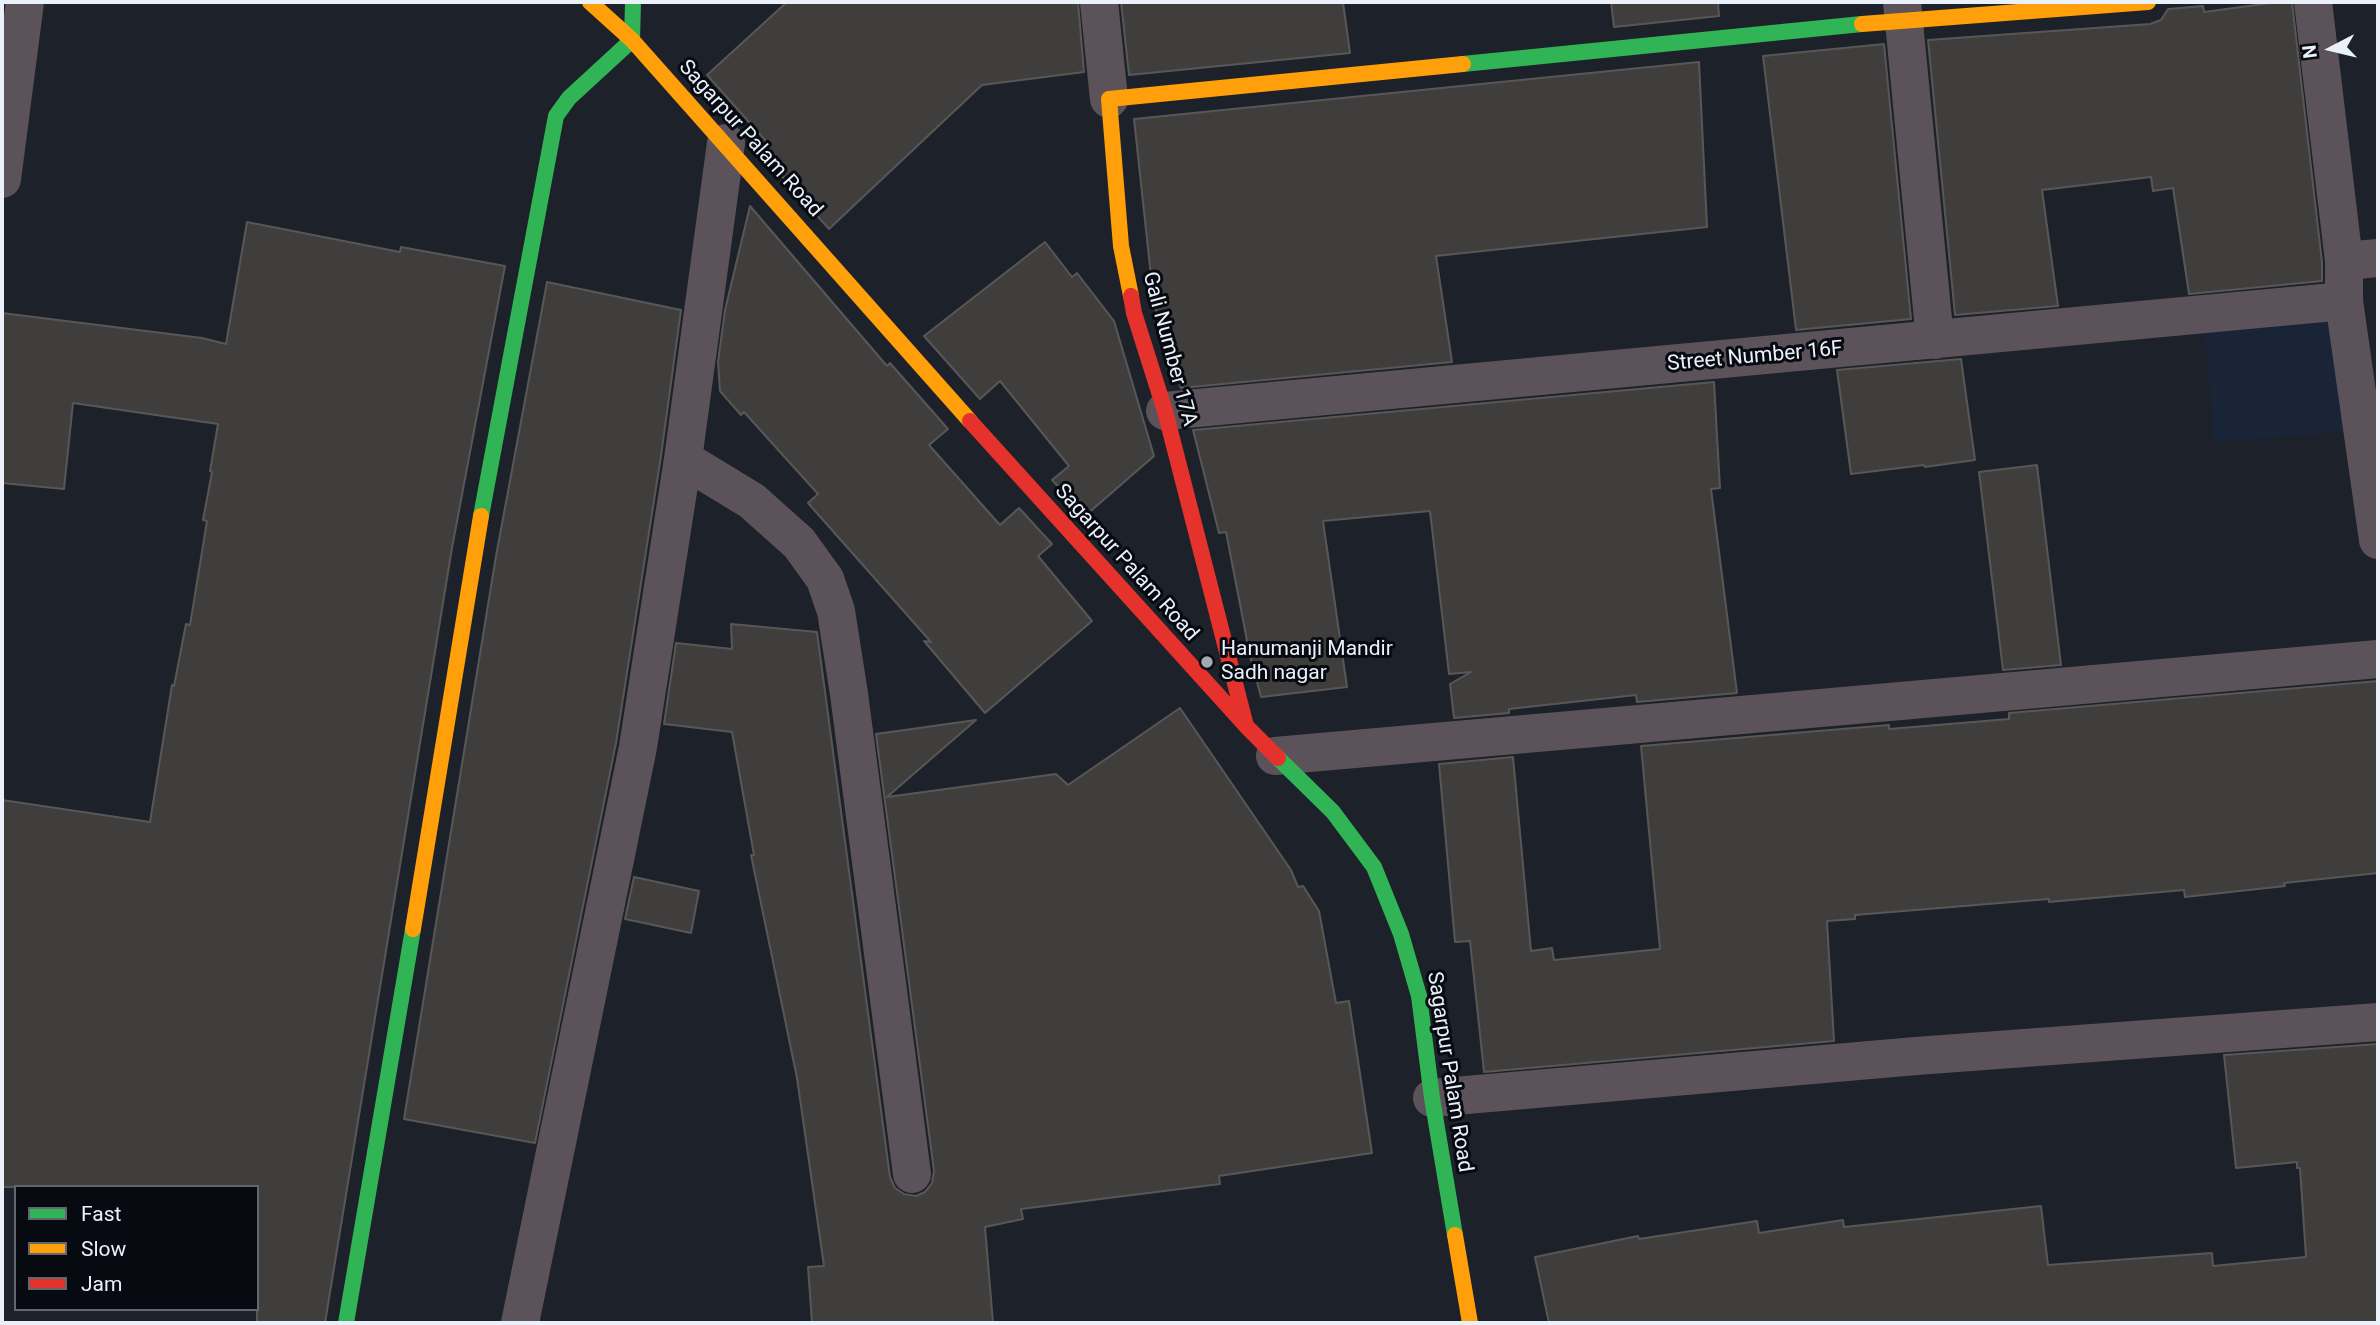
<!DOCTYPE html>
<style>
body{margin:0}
#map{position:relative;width:2380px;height:1325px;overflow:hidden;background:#1d2129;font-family:Roboto,sans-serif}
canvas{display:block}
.frame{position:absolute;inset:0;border:4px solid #ebf1fb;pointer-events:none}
.legend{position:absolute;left:14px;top:1185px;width:245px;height:126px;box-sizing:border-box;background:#070a10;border:2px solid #62666e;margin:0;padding:9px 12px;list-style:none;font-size:21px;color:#ebf1fb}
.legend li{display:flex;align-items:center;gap:14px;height:35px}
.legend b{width:35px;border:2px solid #62666e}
.north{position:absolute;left:2296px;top:14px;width:70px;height:70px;-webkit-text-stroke:5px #070a10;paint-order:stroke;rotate:263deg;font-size:19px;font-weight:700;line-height:28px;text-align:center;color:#ebf1fb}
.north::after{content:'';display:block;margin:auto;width:24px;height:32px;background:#ebf1fb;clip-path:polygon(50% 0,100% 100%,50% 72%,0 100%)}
</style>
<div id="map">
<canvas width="2380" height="1325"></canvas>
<div class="frame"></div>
<ul class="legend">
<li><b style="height:9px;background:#30b455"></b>Fast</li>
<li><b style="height:9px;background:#ff9f0a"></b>Slow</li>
<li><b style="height:9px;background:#e5322d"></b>Jam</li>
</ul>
<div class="north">N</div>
</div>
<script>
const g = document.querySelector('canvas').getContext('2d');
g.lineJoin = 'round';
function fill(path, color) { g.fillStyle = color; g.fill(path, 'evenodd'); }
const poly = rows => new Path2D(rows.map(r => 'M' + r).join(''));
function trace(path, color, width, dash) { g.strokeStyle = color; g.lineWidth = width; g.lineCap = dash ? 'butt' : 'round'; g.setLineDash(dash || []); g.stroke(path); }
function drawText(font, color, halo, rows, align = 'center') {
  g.font = font + ' Roboto,sans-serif'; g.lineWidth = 6; g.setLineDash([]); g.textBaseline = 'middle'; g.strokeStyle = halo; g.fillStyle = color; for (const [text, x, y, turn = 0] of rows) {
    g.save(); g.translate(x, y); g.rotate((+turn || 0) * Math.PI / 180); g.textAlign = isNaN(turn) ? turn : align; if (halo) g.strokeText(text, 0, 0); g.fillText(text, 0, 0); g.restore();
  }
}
fill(poly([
 [2337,312,2346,432,2214,442,2204,323]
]), '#1a2437');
const building = poly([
 [787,2,1078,2,1084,72,982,85,829,229,762,154,765,140,707,75,787,2],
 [1121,2,1343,2,1350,53,1129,75,1121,2],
 [1611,2,1718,2,1719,16,1614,27,1611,2],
 [2278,2,2292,2,2322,262,2322,281,2189,294,2173,188,2153,191,2151,177,2042,190,2058,306,1955,315,1928,40,2150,24,2161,20,2168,9,2203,6,2204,12,2278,2],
 [1884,44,1911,319,1796,330,1763,56,1884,44],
 [1699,62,1707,227,1436,256,1452,362,1181,388,1154,304,1134,119,1699,62],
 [750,206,887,366,890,363,948,429,929,445,1000,525,1019,508,1052,544,1038,556,1092,621,985,713,924,641,931,642,808,503,818,494,744,412,741,415,720,391,718,362,725,310,750,206],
 [247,222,400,252,401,247,505,266,452,548,325,1323,257,1323,257,1187,2,1187,2,800,150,822,172,685,174,686,186,624,190,625,207,521,203,520,212,472,210,471,218,424,73,403,64,489,2,483,2,313,202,338,226,344,247,222],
 [1045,242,1072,277,1077,273,1114,321,1154,456,1085,516,1052,480,1069,466,1000,381,980,399,924,336,1045,242],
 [547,282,681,310,661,456,616,743,535,1143,404,1119,496,556,547,282],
 [1961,359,1975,460,1925,467,1924,465,1851,474,1837,370,1961,359],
 [1714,382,1720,488,1711,489,1737,693,1637,702,1636,695,1509,709,1509,713,1454,718,1450,684,1471,672,1449,674,1430,511,1323,521,1347,687,1261,697,1250,656,1226,532,1219,533,1193,430,1714,382],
 [2037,465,2061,665,2003,670,1979,472,2037,465],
 [731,624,817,632,890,1177,895,1188,904,1194,916,1196,925,1192,932,1183,934,1171,876,734,976,720,887,797,1056,774,1068,785,1180,708,1291,870,1298,887,1303,886,1319,911,1336,1003,1349,1001,1372,1153,1219,1176,1220,1184,1021,1209,1023,1219,985,1227,993,1323,812,1323,808,1267,824,1266,797,1078,751,855,754,855,732,732,664,724,676,643,732,649,731,624],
 [2378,681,2378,873,2284,883,2285,886,2185,897,2184,890,2049,902,2049,899,1855,915,1855,919,1827,921,1834,1041,1484,1072,1470,941,1455,942,1439,764,1513,757,1531,951,1552,948,1554,960,1660,949,1641,746,1889,725,1889,729,2009,719,2009,713,2378,681],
 [634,877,699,891,691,933,625,919,634,877],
 [2378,1044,2378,1323,1549,1323,1535,1257,1638,1236,1639,1239,1757,1221,1759,1233,1843,1220,1844,1227,2041,1206,2048,1265,2212,1253,2213,1266,2306,1257,2300,1168,2297,1168,2297,1162,2236,1168,2224,1055,2378,1044]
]);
fill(building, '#403e3d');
trace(building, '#585758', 2);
trace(poly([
 [1099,2,1109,99],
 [1902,2,1935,340],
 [2313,2,2344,261,2344,301,2378,540],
 [2,179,25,2],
 [2344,261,2378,258],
 [1165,411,2344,301],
 [683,459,752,501,799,543,825,579,836,611,849,694,912,1174],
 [1275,756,2378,659],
 [1432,1098,1916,1056,2378,1022],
 [520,1323,638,747,683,459,726,143]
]), '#5b5359', 38);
trace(poly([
 [1463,64,1862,24],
 [481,516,556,116,569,98,632,40,633,2],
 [1278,758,1333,812,1374,867,1401,934,1419,996,1432,1098,1455,1235],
 [346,1323,413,929]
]), '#30b455', 16);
trace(poly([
 [590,2,632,40,970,421],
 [1862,24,2148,2],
 [1131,296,1121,246,1109,99,1463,64],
 [413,929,481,516],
 [1455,1235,1470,1323]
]), '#ff9f0a', 16);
trace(poly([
 [1131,296,1134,313,1165,411,1246,726],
 [970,421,1246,726,1278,758]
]), '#e5322d', 16);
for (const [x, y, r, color] of [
 [1207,662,7,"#a3a8b2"]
]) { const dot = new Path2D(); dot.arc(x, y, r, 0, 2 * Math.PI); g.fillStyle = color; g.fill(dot); trace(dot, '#070a10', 2.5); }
drawText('21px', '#ebf1fb', '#070a10', [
 ["Sagarpur Palam Road",750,139,48],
 ["Gali Number 17A",1169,349,75],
 ["Street Number 16F",1755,357,-5],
 ["Sagarpur Palam Road",1126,563,48],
 ["Sagarpur Palam Road",1449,1072,81]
]);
drawText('21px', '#ebf1fb', '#070a10', [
 ["Hanumanji Mandir",1221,650],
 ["Sadh nagar",1221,674]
], 'left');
</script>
